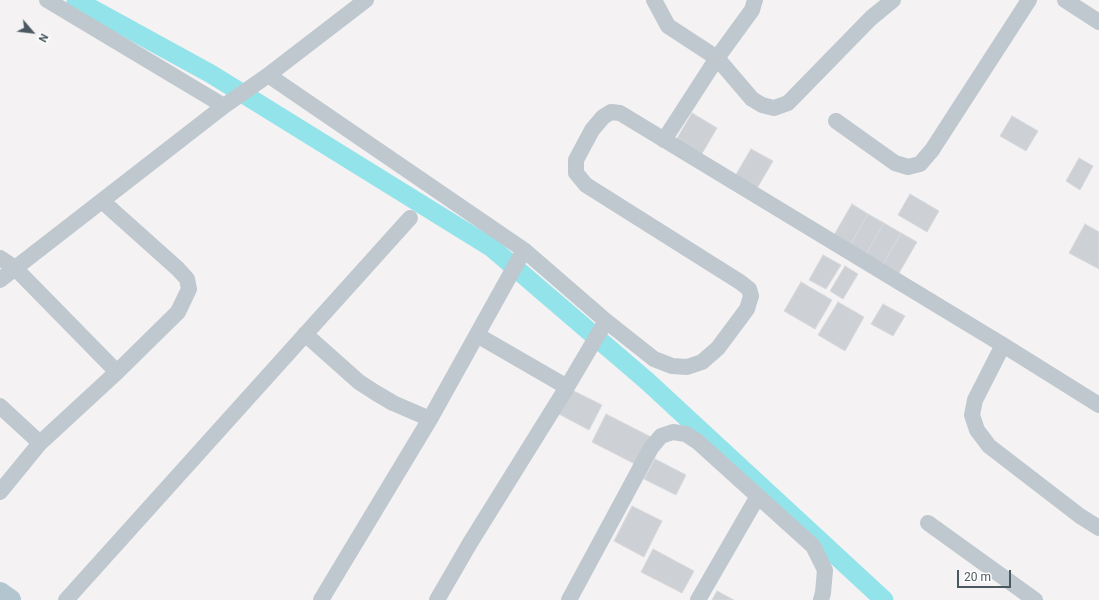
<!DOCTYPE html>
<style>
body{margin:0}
#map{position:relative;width:1099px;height:600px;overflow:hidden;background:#f4f2f3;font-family:Roboto,sans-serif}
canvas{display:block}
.north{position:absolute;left:12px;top:12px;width:40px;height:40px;-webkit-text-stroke:3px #fff;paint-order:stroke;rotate:118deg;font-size:11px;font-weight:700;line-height:16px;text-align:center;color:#4a585f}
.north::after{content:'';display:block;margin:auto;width:14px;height:18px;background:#4a585f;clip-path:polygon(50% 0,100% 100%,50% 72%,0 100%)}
.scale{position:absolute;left:957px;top:570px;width:54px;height:18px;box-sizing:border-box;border:2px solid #4a585f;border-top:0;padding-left:5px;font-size:12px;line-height:14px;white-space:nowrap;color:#4a585f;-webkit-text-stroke:3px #fff;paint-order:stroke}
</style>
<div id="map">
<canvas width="1099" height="600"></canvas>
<div class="north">N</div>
<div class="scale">20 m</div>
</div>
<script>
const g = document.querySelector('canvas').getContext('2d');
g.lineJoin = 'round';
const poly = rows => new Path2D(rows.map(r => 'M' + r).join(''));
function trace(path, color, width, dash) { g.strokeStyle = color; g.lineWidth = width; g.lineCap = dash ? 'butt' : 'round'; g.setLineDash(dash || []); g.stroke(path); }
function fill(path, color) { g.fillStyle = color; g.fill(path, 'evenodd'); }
trace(poly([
 [76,0,211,74,492,248,647,381,884,600]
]), '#93e4ea', 19);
const building = poly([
 [692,113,717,128,700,157,675,142,692,113],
 [1012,116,1038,131,1026,151,1000,136,1012,116],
 [751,149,773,161,756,190,734,178,751,149],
 [1079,158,1093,166,1080,190,1066,181,1079,158],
 [910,194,939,211,927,232,898,215,910,194],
 [852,204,868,214,850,245,834,235,852,204],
 [868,214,884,223,866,254,850,245,868,214],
 [884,223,901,233,883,264,866,254,884,223],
 [1085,224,1099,232,1099,269,1069,253,1085,224],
 [901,233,917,242,899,273,883,264,901,233],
 [823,255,841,265,826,289,809,280,823,255],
 [845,266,858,274,843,299,830,291,845,266],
 [801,282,832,300,815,329,784,311,801,282],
 [838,302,864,317,845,351,818,335,838,302],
 [883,304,905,316,893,336,871,324,883,304],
 [570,389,602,405,589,430,557,413,570,389],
 [606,414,651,437,637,465,592,442,606,414],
 [655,459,686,475,676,495,644,479,655,459],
 [632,506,662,521,644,557,614,541,632,506],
 [653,549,694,571,682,593,641,572,653,549],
 [717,591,734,600,712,600,717,591]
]);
fill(building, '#cdd0d4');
trace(building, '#d7d9dd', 1);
trace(poly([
 [47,0,224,106],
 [654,0,668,26,717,58,752,99,762,105,774,108,788,103,871,18,893,0],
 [1065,0,1099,22],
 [268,75,524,250,606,321,654,359,672,366,687,367,702,362,718,348,747,309,751,296,749,289,740,282,586,185,576,173,576,160,592,130,603,117,611,112,620,113,1003,345,1099,405],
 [836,121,895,163,908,167,920,164,932,150,1029,0],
 [664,140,717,58,752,10,755,0],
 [0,258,15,268,117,372],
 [0,280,224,106,267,76,366,0],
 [305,334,359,382,376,393,393,403,430,419],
 [477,335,567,387],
 [1003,345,975,400,972,415,977,430,989,446,1080,516,1099,528],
 [0,406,40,443],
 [0,492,40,443,117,372,178,312,189,289,187,279,178,269,102,201],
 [928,523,1035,600],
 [66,600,410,218],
 [321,600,430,419,524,250],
 [437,600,470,543,567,387,606,321],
 [569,600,651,448,661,436,673,432,686,434,698,442,813,546,825,570,823,593,821,600],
 [698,600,758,496]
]), '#bec8ce', 16);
trace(poly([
 [0,593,10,600]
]), '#b3c5cf', 22);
</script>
